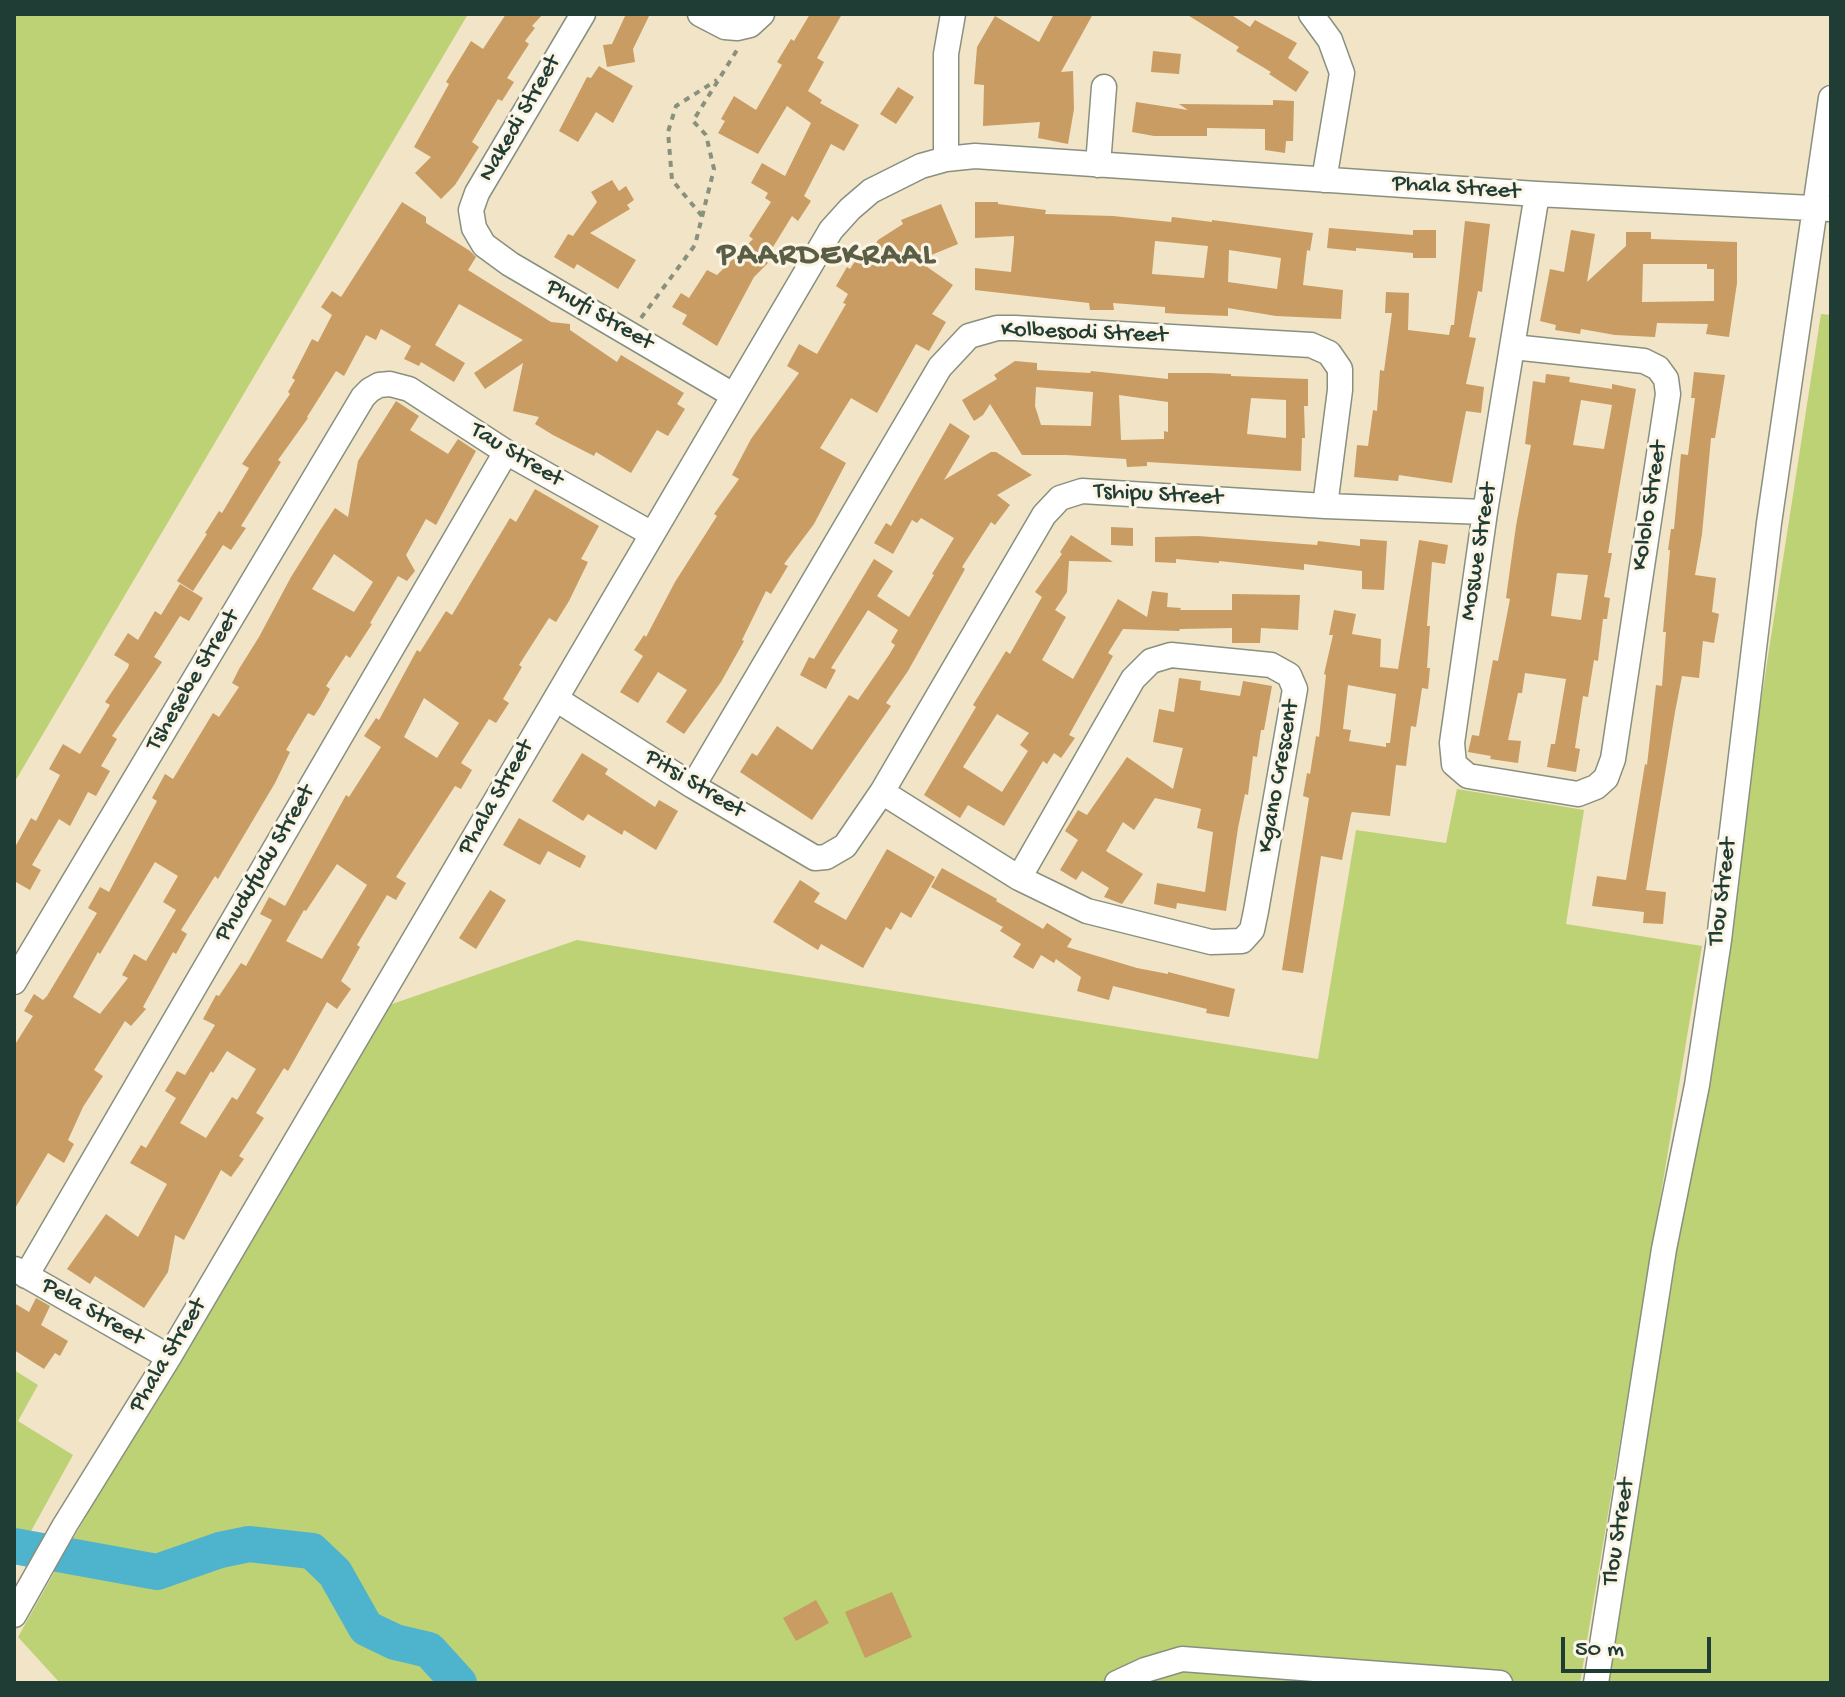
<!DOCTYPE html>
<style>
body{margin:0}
#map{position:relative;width:1845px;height:1697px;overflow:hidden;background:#f2e4c7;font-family:"Gochi Hand",sans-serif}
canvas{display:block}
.frame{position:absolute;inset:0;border:16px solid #1f3d34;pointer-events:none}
.scale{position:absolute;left:1561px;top:1637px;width:150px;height:36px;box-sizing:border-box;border:4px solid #1f3d34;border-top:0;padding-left:10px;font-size:24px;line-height:28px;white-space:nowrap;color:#1f3d34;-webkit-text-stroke:6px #fcf5e5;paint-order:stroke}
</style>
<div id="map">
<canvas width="1845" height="1697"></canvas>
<div class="frame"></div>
<div class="scale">50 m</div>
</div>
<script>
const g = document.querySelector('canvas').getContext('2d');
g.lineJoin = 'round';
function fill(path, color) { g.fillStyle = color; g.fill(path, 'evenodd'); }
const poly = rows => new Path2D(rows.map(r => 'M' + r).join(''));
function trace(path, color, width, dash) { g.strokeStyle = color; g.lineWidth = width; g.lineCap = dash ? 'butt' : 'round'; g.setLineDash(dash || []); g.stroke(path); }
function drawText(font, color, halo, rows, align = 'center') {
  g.font = font + ' "Gochi Hand",sans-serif'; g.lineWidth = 6; g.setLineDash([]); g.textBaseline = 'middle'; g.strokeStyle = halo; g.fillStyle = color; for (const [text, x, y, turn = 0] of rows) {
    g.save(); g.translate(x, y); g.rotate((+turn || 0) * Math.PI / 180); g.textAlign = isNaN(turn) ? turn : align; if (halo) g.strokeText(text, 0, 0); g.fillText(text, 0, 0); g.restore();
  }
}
fill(poly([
 [14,14,468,14,14,783],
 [1821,314,1831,315,1831,1683,1609,1683],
 [1457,789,1584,810,1566,924,1702,946,1580,1683,60,1683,18,1637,369,1012,577,940,1318,1059,1356,830,1446,843],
 [14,1370,38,1385,18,1421,73,1455,14,1562]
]), '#bdd175');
trace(poly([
 [14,1546,157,1572,220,1550,249,1544,312,1551,335,1573,366,1628,395,1642,429,1650,459,1683]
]), '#4eb3cd', 36);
fill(poly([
 [506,14,543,14,532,26,535,28,525,41,529,44,507,78,514,82,502,101,498,99,472,142,479,147,455,185,441,199,415,173,431,157,414,147,449,84,446,82,471,41,483,49],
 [626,14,650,14,633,49,635,62,607,67,603,45,612,44],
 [810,14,842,14,817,58,824,62,808,91,822,100,820,103,859,125,844,151,831,144,804,196,811,201,798,221,792,216,765,260,768,263,754,277,717,346,682,324,687,315,672,307,681,293,689,298,707,270,717,275,753,239,749,236,771,202,765,198,768,193,751,183,762,163,785,176,811,123,787,106,758,154,718,133,725,121,721,119,734,96,756,110,782,65,777,62,791,39,794,41],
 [1054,14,1093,14,1061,72,1073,71,1074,109,1068,144,1038,138,1040,122,983,126,984,85,974,84,977,47,995,16,1039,42],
 [1186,14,1230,14,1250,27,1255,20,1297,43,1288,58,1309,72,1296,92,1269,74,1271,72,1236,51,1239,47],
 [1153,51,1181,54,1179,74,1151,72],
 [599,66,633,86,613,123,596,112,578,142,559,131,587,77,591,78],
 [898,87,914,97,896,124,880,114],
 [1273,100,1294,101,1293,141,1286,141,1285,153,1265,150,1265,129,1207,128,1207,136,1154,136,1132,132,1136,102,1188,110,1179,104,1273,105],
 [612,180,619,191,626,186,634,200,627,205,630,209,590,233,636,260,618,289,577,264,574,269,554,257,568,234,573,236,597,202,591,192],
 [402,202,426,217,426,223,470,251,476,257,468,270,551,322,570,324,570,330,617,362,621,355,684,393,677,404,685,409,668,436,657,430,631,473,596,452,594,456,553,435,535,424,539,417,513,411,523,363,485,389,474,373,523,340,459,304,435,345,465,363,454,382,421,362,419,366,404,359,411,346,381,329,376,340,366,335,344,376,336,371,307,417,308,418,278,460,281,462,241,526,246,528,231,550,223,545,193,591,177,581,207,534,205,533,219,511,222,513,249,468,242,464,290,394,288,392,295,380,292,378,312,339,318,342,332,315,321,307,332,291,341,297],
 [975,202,998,202,998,204,1046,210,1045,214,1113,216,1171,222,1172,217,1212,222,1212,220,1313,233,1310,251,1307,250,1303,285,1343,290,1341,319,1276,316,1228,308,1228,316,1179,314,1165,313,1165,307,1113,303,1114,310,1090,310,1089,303,975,290,975,268,1011,272,1014,241,1014,236,975,238],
 [1155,241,1208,246,1204,278,1152,274],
 [1229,250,1281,258,1277,289,1228,282],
 [941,204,958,244,912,263,923,264,953,285,932,314,946,322,929,351,916,344,877,413,851,398,820,448,846,463,814,524,784,564,788,566,771,594,766,591,742,640,744,641,721,682,684,734,666,722,687,690,658,672,638,703,620,692,643,656,634,650,644,635,646,637,675,582,717,516,714,514,739,479,732,475,751,439,799,373,787,366,799,344,817,354,846,304,843,303,848,294,836,286,847,267,850,269,866,244,873,248,878,240,903,224,901,220],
 [1465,221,1490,224,1482,292,1478,291,1469,337,1476,338,1466,384,1484,387,1481,413,1466,411,1452,483,1399,475,1398,481,1354,477,1357,445,1368,446,1373,410,1377,411,1380,370,1384,371,1392,313,1385,313,1386,292,1409,293,1408,330,1449,335,1451,325,1454,325],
 [1329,228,1413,235,1413,230,1436,230,1436,258,1413,258,1413,253,1356,248,1356,251,1327,248],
 [1571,230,1595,234,1587,282,1626,246,1626,232,1651,232,1651,239,1737,242,1737,283,1729,337,1706,334,1708,324,1657,323,1655,337,1615,335,1581,329,1580,334,1555,330,1556,325,1540,321,1550,269,1564,272],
 [1643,264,1707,264,1707,269,1714,269,1714,301,1642,302],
 [1015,361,1037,363,1037,370,1090,373,1091,371,1168,379,1168,373,1209,373,1231,374,1231,376,1308,379,1308,406,1304,406,1305,438,1302,438,1301,471,1147,462,1147,466,1127,467,1126,459,1066,455,1022,455,990,404,983,415,974,421,962,400,997,379,994,375],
 [1036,387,1093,392,1091,426,1041,425,1035,406],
 [1119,395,1168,402,1168,432,1164,431,1164,439,1121,440],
 [1251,398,1286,400,1286,438,1247,434],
 [1694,372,1725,375,1715,438,1711,438,1702,534,1695,575,1716,578,1712,612,1719,614,1714,643,1703,641,1699,678,1682,676,1675,712,1646,890,1666,892,1663,924,1643,923,1644,912,1592,906,1597,876,1626,880,1645,764,1647,765,1656,685,1662,686,1666,632,1663,632,1670,550,1668,550,1671,529,1674,529,1681,454,1688,455,1695,398,1691,398],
 [1546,374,1570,377,1569,382,1612,389,1612,384,1636,389,1608,553,1612,553,1604,597,1610,598,1607,619,1603,619,1598,661,1594,660,1588,697,1583,696,1575,748,1580,749,1576,772,1547,767,1551,744,1555,744,1566,679,1525,673,1522,693,1518,693,1508,740,1521,741,1518,763,1490,759,1491,756,1468,752,1472,735,1479,736,1493,660,1498,661,1510,599,1506,598,1516,526,1531,445,1525,444,1533,381,1545,383],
 [1581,400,1612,405,1604,449,1573,445],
 [1557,573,1588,575,1581,620,1551,616],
 [396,401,419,416,410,430,448,454,458,439,476,451,436,525,426,519,406,555,415,571,407,581,398,576,370,623,372,624,350,658,346,655,326,686,330,689,320,707,314,716,308,713,286,750,290,752,275,783,218,879,215,876,181,930,187,934,176,954,173,952,143,1007,146,1009,131,1026,125,1021,94,1070,103,1076,83,1107,68,1140,74,1144,64,1163,48,1153,14,1210,14,1046,33,1016,24,1011,34,994,43,1000,47,996,97,913,88,908,100,887,109,892,157,801,152,798,165,774,173,779,213,713,219,717,239,687,232,683,239,669,259,637,291,577,321,529,335,508,348,517,358,461],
 [334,554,373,582,354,612,312,589],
 [155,862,178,876,163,902,176,910,146,961,134,954,122,975,128,978,100,1014,73,997,98,952,100,954],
 [950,423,970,436,944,480,991,452,996,452,1032,475,997,495,1010,505,995,525,991,522,962,567,965,569,908,671,886,703,891,706,812,820,740,772,752,753,757,756,777,726,812,750,849,695,858,700,889,655,895,645,891,642,898,630,868,610,831,668,836,670,826,689,800,675,809,657,814,659,874,559,893,571,877,596,909,617,934,575,932,574,954,538,921,518,917,523,912,520,893,554,874,543,886,523,891,526],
 [535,489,599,526,581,559,588,562,569,601,556,622,549,618,519,665,522,667,503,699,509,703,496,723,489,719,461,763,472,770,461,789,455,786,396,877,406,883,396,900,387,895,357,945,360,947,341,981,351,989,337,1009,327,1002,288,1071,284,1068,256,1113,264,1118,239,1156,244,1159,231,1177,221,1170,184,1240,175,1235,168,1272,144,1308,95,1276,90,1284,67,1269,106,1214,138,1237,167,1184,130,1163,141,1145,146,1148,176,1098,165,1091,177,1071,185,1075,215,1025,203,1019,216,995,219,996,241,963,246,966,272,920,260,914,269,897,285,906,346,795,349,797,381,747,364,736,376,718,379,720,417,650,420,652,446,611,452,615,510,518,516,522],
 [424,698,459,723,437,758,404,737],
 [337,864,367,885,322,959,286,941,304,910,306,911],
 [227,1051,256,1069,237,1100,232,1097,206,1138,180,1123,211,1071,213,1073],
 [1111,527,1133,528,1133,546,1111,545],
 [1071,535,1113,562,1069,561,1067,592,1055,610,1066,617,1042,660,1073,679,1118,599,1147,617,1152,591,1168,593,1167,607,1181,608,1180,610,1232,610,1232,594,1300,595,1298,630,1261,628,1260,643,1232,643,1232,628,1180,629,1179,631,1123,629,1108,653,1113,656,1069,735,1075,738,1061,758,1054,753,1047,764,1043,761,1004,826,968,805,960,818,924,795,976,707,973,705,1006,651,1010,654,1042,597,1035,592,1062,554,1060,552],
 [997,714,1029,733,1020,745,1028,751,1002,792,963,767],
 [1198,536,1317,545,1318,541,1360,546,1360,539,1387,541,1384,590,1362,589,1362,571,1304,564,1304,570,1219,561,1219,563,1176,559,1176,563,1155,562,1155,537],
 [1419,540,1448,545,1445,564,1432,562,1427,626,1430,626,1427,668,1430,668,1428,689,1422,688,1416,727,1411,726,1406,766,1396,765,1390,816,1352,812,1351,814,1342,860,1321,856,1303,973,1282,970,1309,798,1303,796,1307,773,1310,774,1316,736,1319,737,1326,675,1324,674,1333,635,1329,635,1334,610,1356,614,1352,634,1381,639,1380,667,1398,669],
 [1348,685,1396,694,1390,743,1386,743,1386,747,1349,741,1351,730,1343,729],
 [180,584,203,598,189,621,180,616,154,657,162,662,112,736,117,739,101,766,110,771,96,796,88,792,70,826,59,819,32,865,41,870,30,890,14,881,14,849,31,818,36,821,60,775,49,769,63,744,80,754,110,705,105,702,128,668,129,664,114,655,128,633,138,640,155,611,161,615],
 [1179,678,1201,681,1200,690,1240,696,1243,681,1272,686,1264,730,1261,730,1257,757,1253,756,1248,795,1245,794,1238,828,1226,911,1177,903,1176,909,1154,904,1157,883,1205,892,1213,832,1197,828,1201,809,1198,808,1155,798,1134,830,1123,822,1106,851,1143,874,1122,904,1104,897,1109,888,1082,871,1076,880,1060,870,1078,840,1065,831,1078,810,1087,815,1127,757,1173,789,1183,748,1153,742,1159,709,1174,712],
 [582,753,608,769,605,774,655,807,659,800,678,811,656,850,624,830,622,835,588,814,583,821,552,801],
 [519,818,586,856,580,868,548,851,540,865,503,845],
 [887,849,935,877,911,918,901,912,891,930,886,927,863,968,821,944,818,950,773,922,800,880,820,893,814,902,846,920],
 [942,868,997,899,996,901,1043,929,1047,923,1072,939,1067,947,1137,968,1168,974,1168,972,1235,989,1229,1017,1206,1013,1207,1009,1113,986,1109,1000,1077,991,1081,977,1056,959,1054,963,1041,955,1033,969,1013,957,1021,944,1000,931,1003,927,931,887],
 [490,890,506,900,476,949,459,938],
 [36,1298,50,1306,41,1325,68,1341,60,1356,55,1353,44,1369,14,1350,14,1303,29,1312],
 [892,1592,912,1637,865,1658,845,1612],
 [816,1600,829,1623,796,1641,783,1618]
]), '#c89c62');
const minor = poly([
 [583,14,477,193,471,210,474,228,484,245,510,264,733,395],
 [700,14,725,27,737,28,750,25,762,14],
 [1311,14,1330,40,1342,73,1324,180],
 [946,159,946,54,953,14],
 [1098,165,1104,87],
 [1513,347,1644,361,1658,368,1666,379,1668,394,1613,759,1606,778,1596,787,1578,794,1468,776,1454,764,1452,743,1485,512,1537,194],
 [556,699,693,786,815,858,826,857,845,846,882,792,1044,515,1060,498,1082,491,1325,506,1485,512],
 [693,786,940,367,969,336,997,328,1015,328,1311,345,1329,353,1340,369,1340,390,1325,506],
 [882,792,1019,878,1087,911,1211,942,1242,941,1252,930,1256,911,1295,689,1289,675,1271,665,1171,655,1151,661,1133,679,1019,878],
 [14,982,363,397,370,390,379,385,390,384,409,389,506,452,652,534],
 [15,1269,169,1357],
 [26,1276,506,452],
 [14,1615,65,1525,169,1357,831,230,850,209,871,191,921,166,946,159,975,156,1537,194,1831,209],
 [1117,1683,1145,1670,1182,1659,1500,1683],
 [1596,1683,1664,1249,1697,1085,1719,940,1769,523,1831,98]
]);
trace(minor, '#88907e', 27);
trace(poly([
 [702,216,672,180,668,132,676,106,717,80],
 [641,318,695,245,714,169,706,135,693,121,737,50]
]), '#88907e', 4, [6, 6]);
trace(minor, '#fff', 24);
drawText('24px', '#1f3d34', '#fcf5e5', [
 ["Nakedi Street",521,119,-60],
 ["Phala Street",1456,189,4],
 ["Phufi Street",599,316,30],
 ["Kolbesodi Street",1084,334,2],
 ["Tau Street",516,456,31],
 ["Tshipu Street",1158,496,3],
 ["Kololo Street",1651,506,-81],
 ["Moswe Street",1480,552,-81],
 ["Tshesebe Street",194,681,-59],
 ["Kgano Crescent",1280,777,-80],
 ["Pitsi Street",694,785,31],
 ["Phala Street",497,798,-60],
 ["Phudufudu Street",266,864,-60],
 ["Tlou Street",1724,892,-83],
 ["Pela Street",92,1313,30],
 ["Phala Street",169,1356,-59],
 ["Tlou Street",1620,1532,-81]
]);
g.letterSpacing = '2px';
drawText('bold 32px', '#5a5e44', '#fcf5e5', [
 ["PAARDEKRAAL",827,257]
]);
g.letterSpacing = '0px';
</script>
